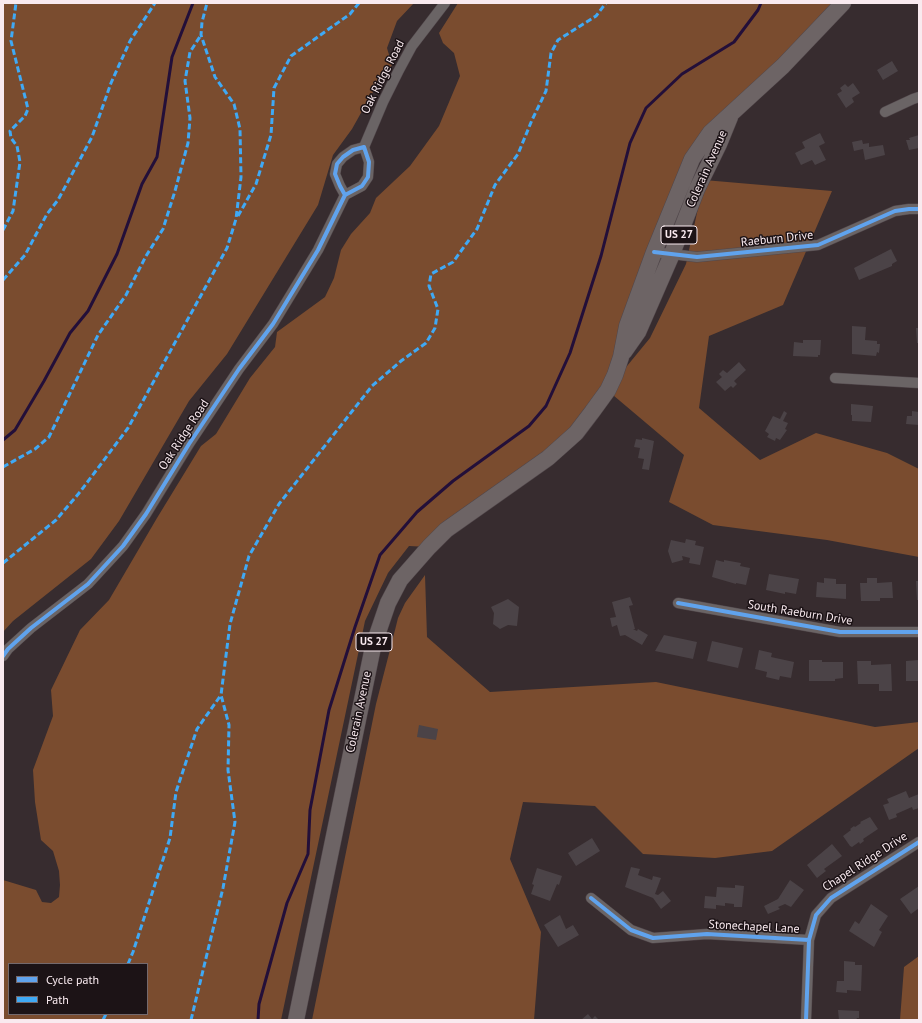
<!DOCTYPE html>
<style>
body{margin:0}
#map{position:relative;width:922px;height:1023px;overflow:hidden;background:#372c2f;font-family:"PT Sans",sans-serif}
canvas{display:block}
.frame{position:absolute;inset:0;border:4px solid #f9eaef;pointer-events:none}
.legend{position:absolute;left:8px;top:963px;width:140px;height:52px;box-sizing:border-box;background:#1c1316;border:1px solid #74696d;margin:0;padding:5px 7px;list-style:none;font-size:12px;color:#f9eaef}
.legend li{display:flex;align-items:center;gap:8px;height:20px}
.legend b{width:20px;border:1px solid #74696d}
</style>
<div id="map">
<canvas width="922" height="1023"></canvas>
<div class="frame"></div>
<ul class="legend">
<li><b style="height:5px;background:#60a3ed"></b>Cycle path</li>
<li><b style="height:5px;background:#3fa9f5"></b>Path</li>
</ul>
</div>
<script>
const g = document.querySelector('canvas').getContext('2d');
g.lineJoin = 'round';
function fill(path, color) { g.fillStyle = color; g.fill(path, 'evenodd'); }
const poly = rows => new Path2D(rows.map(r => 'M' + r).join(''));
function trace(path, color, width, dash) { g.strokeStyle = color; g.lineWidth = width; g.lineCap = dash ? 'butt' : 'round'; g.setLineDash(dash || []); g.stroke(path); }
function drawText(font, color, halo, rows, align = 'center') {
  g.font = font + ' "PT Sans",sans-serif'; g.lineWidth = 3; g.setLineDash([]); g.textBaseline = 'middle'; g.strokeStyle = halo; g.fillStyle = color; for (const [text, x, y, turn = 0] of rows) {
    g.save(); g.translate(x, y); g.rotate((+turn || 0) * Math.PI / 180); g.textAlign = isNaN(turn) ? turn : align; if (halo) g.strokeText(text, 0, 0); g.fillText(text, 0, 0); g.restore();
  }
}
fill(poly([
 [3,3,414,3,397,21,387,48,392,65,371,95,352,129,333,155,318,205,227,354,189,401,119,521,91,559,13,621,3,632],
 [458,3,843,3,692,159,609,388,650,338,686,264,704,180,832,191,783,305,709,336,699,408,760,460,816,433,887,453,919,469,919,557,827,540,713,525,669,502,684,455,607,390,592,412,429,547,409,546,388,573,365,621,281,1020,3,1020,3,880,36,890,42,902,51,903,59,897,60,885,59,871,53,851,41,840,35,802,33,770,53,716,51,690,80,630,109,600,157,518,201,446,216,434,250,378,275,347,277,332,325,297,334,278,341,250,351,234,370,213,376,198,410,166,439,126,460,76,454,53,443,43,439,33],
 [9,964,147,964,147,1014,9,1014],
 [425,575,427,637,490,692,656,682,875,727,919,722,919,748,772,851,715,858,643,854,595,806,523,802,510,859,541,932,534,1020,312,1020,376,704,391,646,398,618,405,603],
 [919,956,919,1020,900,1020,904,967]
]), '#7a4c2f');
trace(poly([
 [3,440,15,430,44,381,70,333,88,311,117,254,142,184,157,157,172,57,193,3],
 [258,1020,259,1004,287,903,308,854,310,810,329,710,355,627,380,555,417,512,453,481,529,426,546,406,570,353,601,256,630,143,646,108,682,74,734,42,758,10,761,3]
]), '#230f39', 3);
fill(poly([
 [892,61,898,71,883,80,877,70],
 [853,83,860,93,852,98,854,102,846,108,837,94,842,91,840,88,845,84,848,87],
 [820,133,825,143,819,146,826,160,815,165,812,160,801,165,795,153,805,148,802,142],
 [919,135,919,148,909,150,906,140,910,140,909,138],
 [862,140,863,144,869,143,869,147,883,145,885,155,865,160,863,149,854,151,852,142],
 [891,249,897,261,892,264,892,266,859,280,854,268],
 [852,326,866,327,865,340,877,341,877,344,880,344,879,353,877,352,876,356,852,354],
 [916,328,919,328,919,343,917,343],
 [803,340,821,340,820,355,818,355,818,357,793,356,794,342,803,343],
 [739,362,746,370,734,381,737,384,733,388,731,386,725,391,716,382,722,377,719,374,723,370,727,373],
 [851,404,873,406,871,422,852,421,852,415,851,415],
 [784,411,787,413,783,421,788,423,785,429,787,430,780,440,776,438,775,441,767,437,769,434,765,431,773,416,780,419],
 [912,411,919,412,919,425,906,424,907,416,912,416],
 [642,438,654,441,649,470,642,469,644,459,638,458,640,448,634,447,636,439,642,440],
 [686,539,696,541,695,545,704,547,700,565,689,563,690,558,682,556,683,560,672,563,668,551,671,540,685,543],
 [716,560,724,562,724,560,741,563,740,566,750,568,746,585,736,583,736,584,712,577],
 [769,574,799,579,796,594,785,592,785,594,766,590],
 [824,578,836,579,836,584,846,584,846,599,816,597,817,582,824,583],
 [867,578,877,578,877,583,892,582,893,598,880,598,880,601,861,601,860,583,867,583],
 [916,581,919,581,919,600,917,600],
 [630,597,633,605,629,606,635,629,633,629,637,631,638,629,648,635,642,645,625,635,620,636,617,625,612,627,610,618,616,617,612,602],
 [508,599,519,607,517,626,508,625,500,629,493,624,494,613,491,607],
 [664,635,697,642,693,659,655,651],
 [712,641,743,648,738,668,707,661],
 [759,650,772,653,771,657,794,662,791,678,780,676,779,680,766,677,767,672,755,669],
 [809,660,822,660,822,662,843,662,843,678,835,679,835,681,809,681],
 [919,660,919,681,906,681,906,661],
 [857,661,871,661,871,665,891,664,892,691,879,691,879,684,858,684],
 [419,725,438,729,436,740,417,737],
 [906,791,909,798,919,794,919,808,913,810,912,807,896,814,897,817,889,820,883,805,889,803,887,799],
 [870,817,878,829,863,839,864,841,860,844,859,842,852,847,850,846,843,836,851,830,850,829,854,826,855,827,861,823,860,822],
 [592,838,600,851,576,866,568,853],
 [832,844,842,856,824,869,826,871,817,878,807,865],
 [631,867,640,869,638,875,652,880,653,876,661,878,655,894,658,895,663,891,671,901,661,909,653,898,625,887],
 [537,868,562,876,559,885,557,884,550,901,531,894,534,885,532,884],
 [790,880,804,890,791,907,785,904,778,907,780,909,768,914,764,906,778,899],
 [735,885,744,886,742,907,734,907,734,904,725,903,725,906,716,905,716,909,704,908,705,896,716,897,717,887,735,888],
 [919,886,919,908,911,914,900,899],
 [871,904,888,916,879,930,882,932,874,947,849,931,855,921,859,924],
 [560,915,566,929,573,925,579,935,558,947,544,925],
 [844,961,855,962,855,965,862,965,861,991,847,990,847,993,836,992,837,981,844,981],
 [838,1010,859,1011,859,1018,857,1018,856,1020,839,1020],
 [588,1014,592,1019,595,1016,599,1020,581,1020]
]), '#4b4347');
const minor = poly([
 [885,112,913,99,919,97],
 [364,147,383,102,398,72,412,46,445,3],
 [654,252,697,257,818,245,895,211,909,209,919,209],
 [835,378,919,383],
 [678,603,840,632,919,632],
 [3,656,8,649,31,628,88,584,123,546,146,514,189,444,239,369,273,324,318,250,345,195,362,186,368,177,369,162,364,147,353,150,343,157,337,164,335,174,340,186,345,195],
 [591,898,631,930,653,938,707,934,809,940],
 [806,1020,809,940,816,915,831,898,919,842]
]);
const primary = poly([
 [624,352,638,332,672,254,697,189,719,144,730,117],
 [296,1020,373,647,388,603,400,580,429,547,446,530,548,458,576,433,592,412,608,390,615,375,621,357,627,326,654,252,692,159,710,133,783,66,843,3]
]);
trace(minor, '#51474b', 11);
trace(primary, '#51474b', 17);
trace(minor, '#6a6465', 10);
trace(primary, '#6d6465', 16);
trace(poly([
 [238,216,256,184,271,135,274,88,291,56,350,14,359,3],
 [3,230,13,211,20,162,17,146,11,138,10,131,25,116,28,109,11,41,16,3],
 [3,280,25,255,47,214,58,200,92,137,111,83,130,41,155,3],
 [3,467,35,449,49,437,98,335,126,295,146,256,163,229,175,191,188,143,190,118,185,81,190,52,201,35],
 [3,563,56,520,80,492,128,428,227,248,236,219,241,177,240,129,234,104,215,77,201,35,202,22,207,3],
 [128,964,133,952,170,838,176,792,197,729,221,695],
 [103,1020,106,1014],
 [191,1020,223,888,235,822,228,770,229,725,221,695,230,624,249,556,279,504,372,386,401,361,426,343,435,328,438,309,429,286,431,274,453,262,477,229,495,185,518,154,532,120,546,91,551,53,558,40,596,16,606,3]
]), '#3fa9f5', 3, [6, 3]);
trace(poly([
 [654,252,697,257,818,245,895,211,909,209,919,209],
 [678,603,840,632,919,632],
 [3,656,8,649,31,628,88,584,123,546,146,514,189,444,239,369,273,324,318,250,345,195,362,186,368,177,369,162,364,147,353,150,343,157,337,164,335,174,340,186,345,195],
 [591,898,631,930,653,938,707,934,809,940],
 [806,1020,809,940,816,915,831,898,919,842]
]), '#60a3ed', 4);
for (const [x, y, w] of [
 [679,235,36],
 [374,642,36]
]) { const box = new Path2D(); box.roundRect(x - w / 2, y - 9, w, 18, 3); g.fillStyle = '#1c1316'; g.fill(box); trace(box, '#f9eaef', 1); }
drawText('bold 11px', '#f9eaef', null, [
 ["US 27",679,235],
 ["US 27",374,642]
]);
drawText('12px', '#f9eaef', '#1c1316', [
 ["Oak Ridge Road",383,77,-63],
 ["Colerain Avenue",707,169,-66],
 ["Raeburn Drive",777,239,-6],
 ["Oak Ridge Road",184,435,-57],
 ["South Raeburn Drive",800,613,9],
 ["Colerain Avenue",359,712,-78],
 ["Chapel Ridge Drive",865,862,-33],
 ["Stonechapel Lane",754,927,3]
]);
</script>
